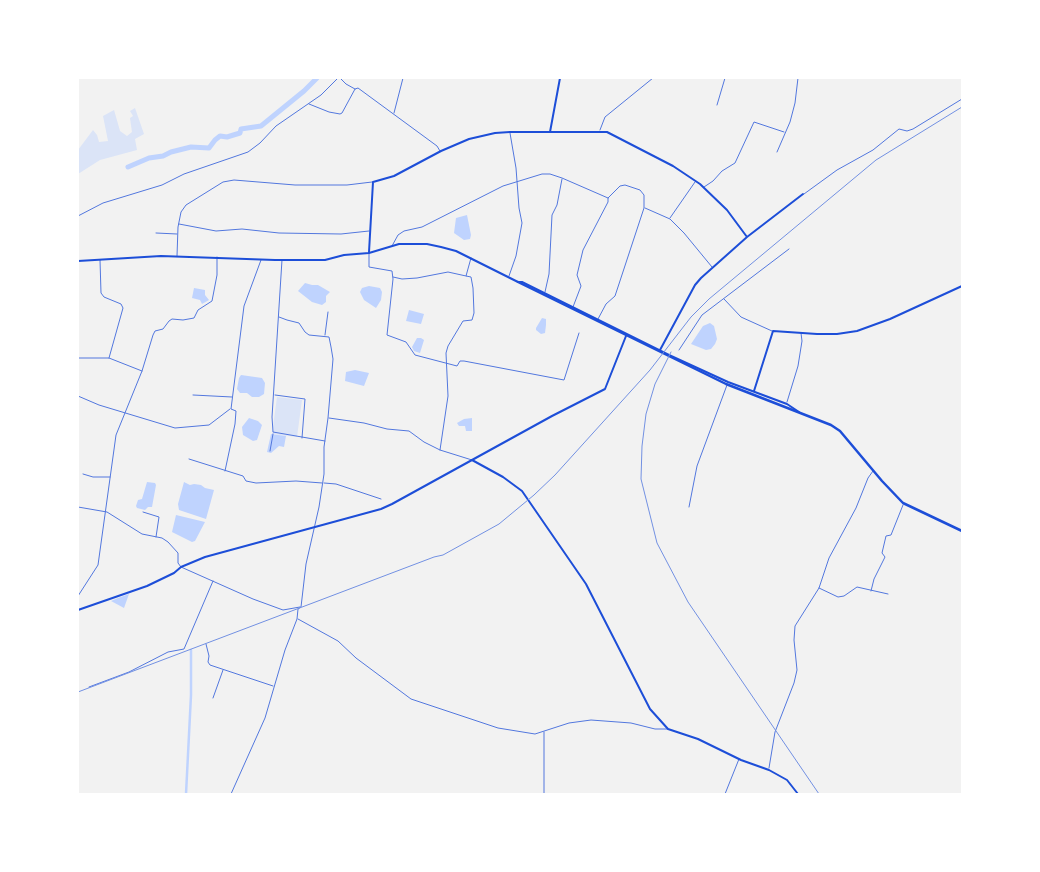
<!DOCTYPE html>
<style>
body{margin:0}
#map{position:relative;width:1040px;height:872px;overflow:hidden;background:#f2f2f2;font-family:Manrope,sans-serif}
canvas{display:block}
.frame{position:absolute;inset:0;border:79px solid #fff;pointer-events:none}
</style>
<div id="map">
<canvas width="1040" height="872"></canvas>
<div class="frame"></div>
</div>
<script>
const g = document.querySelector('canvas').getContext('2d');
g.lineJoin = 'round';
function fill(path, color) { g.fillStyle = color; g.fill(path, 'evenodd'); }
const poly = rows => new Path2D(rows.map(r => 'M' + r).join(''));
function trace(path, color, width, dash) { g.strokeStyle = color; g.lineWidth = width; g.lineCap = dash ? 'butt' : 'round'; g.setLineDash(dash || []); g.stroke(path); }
fill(poly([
 [135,108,144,134,135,139,137,150,100,160,78,174,78,150,93,130,97,135,99,142,108,141,103,116,114,110,120,131,127,136,132,132,130,118,133,116,130,111],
 [277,397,302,400,297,437,272,434]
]), '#dbe4f7');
fill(poly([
 [467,215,471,235,470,239,464,240,454,233,456,218],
 [305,283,312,285,318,285,330,292,326,296,326,302,322,305,312,302,298,291],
 [369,286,380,288,382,292,381,300,376,308,364,300,360,292,362,288],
 [194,288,205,290,205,295,209,300,202,304,200,300,192,298],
 [409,310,424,314,421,324,406,321],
 [542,318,546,319,546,325,545,333,541,334,536,330,536,328],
 [710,323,714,326,717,339,715,344,711,349,706,350,691,344,703,326],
 [417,338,421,338,424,340,420,353,414,351,412,347],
 [355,370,369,373,364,386,345,381,346,372],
 [241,375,262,378,265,383,264,394,259,397,252,397,247,393,240,393,237,389,239,378],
 [249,418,258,421,262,425,257,440,253,441,243,435,242,427],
 [472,418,472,431,466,431,465,426,459,426,457,423,464,419],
 [271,434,286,436,284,447,279,446,271,453,267,452],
 [147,482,155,483,156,485,152,507,148,507,145,510,137,508,136,506,138,500,142,499],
 [184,482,190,485,194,484,201,485,205,488,214,490,206,519,179,510,178,504],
 [176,515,205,522,195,541,192,542,172,532],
 [129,594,124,608,111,601,118,598]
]), '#bfd3fe');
trace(poly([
 [186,794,191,695,191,650]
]), '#bfd3fe', 2.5);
trace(poly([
 [128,167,149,158,163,156,171,152,191,147,209,148,215,140,220,136,227,137,240,133,241,129,261,126,304,91,317,78]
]), '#bfd3fe', 5);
trace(poly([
 [340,78,346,84,355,89],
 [309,104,329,112,340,114,342,113,355,89,358,88,437,146,440,151],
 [717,105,725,78],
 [394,113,403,78],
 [600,130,605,117,653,78],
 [777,152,790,122,795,103,798,78],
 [704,187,713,181,722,171,735,163,754,122,784,132],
 [804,194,837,170,873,150,899,129,907,131,913,129,962,99],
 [645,208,670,219,684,233,712,267],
 [78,216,103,203,162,185,184,174,248,152,260,143,276,126,321,95,338,78],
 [670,218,695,182],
 [179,224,216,231,242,229,279,233,341,234,369,231],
 [156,233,177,234],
 [392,246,398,235,404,231,422,227,503,186,542,174,550,174,562,178,608,198],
 [369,253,369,267,392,271,393,279,387,335,406,342,415,355,457,366,460,361,464,361,564,380,579,333],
 [100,260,101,293,104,297,121,304,123,308,109,358],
 [282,260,272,417,273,432,325,441],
 [509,276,516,256,522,223,519,208,516,168,510,133],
 [393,277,402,279,417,278,448,272,466,276],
 [545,292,549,274,552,215,557,205,562,179],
 [724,299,741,317,772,331],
 [573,307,581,286,577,275,583,250,608,202,608,198,620,186,625,185,640,190,644,195,644,208,615,296,606,304,598,319],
 [325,335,328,312],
 [679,350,702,315,789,249],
 [78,358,109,358,142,371],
 [193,395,232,397],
 [275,395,305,399,302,438],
 [78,396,99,405,175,428,209,425,230,409],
 [787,402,798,366,802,341,801,333],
 [329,418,364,423,387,429,409,431,424,442,440,450,472,460],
 [440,450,448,396,446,353,448,346,463,321,472,320,474,313,473,288,471,277,466,276,471,258],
 [270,451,273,434],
 [189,459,243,476,246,481,256,483,296,481,322,483],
 [225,471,235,424,236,411,231,409,244,306,261,260],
 [83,474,93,477,110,477],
 [324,483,336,484,381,499],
 [78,507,107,512,142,534,162,538,168,542,178,553,178,563,181,567,253,599,283,610,300,607],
 [689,507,697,466,727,385],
 [143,512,159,517,156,537],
 [819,588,838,597,844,596,857,587,888,594],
 [871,591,874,579,885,557,882,553,886,536,891,535,903,505],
 [78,596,98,565,116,435,142,371,153,335,155,331,163,329,169,321,172,319,183,320,194,318,198,310,212,301,217,275,217,257],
 [298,619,338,641,356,658,411,699,498,728,535,734,569,723,591,720,631,723,655,729,667,729],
 [206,644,209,656,208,662,210,665,273,686],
 [89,687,129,672,168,652,184,649,213,581],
 [213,698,223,670],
 [769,768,775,732,794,683,797,670,794,640,795,626,819,588,829,558,856,508,868,478,873,471],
 [231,794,265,718,285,650,297,619,298,609,301,607,306,564,319,507,324,474,324,447,328,418,333,359,331,347,329,337,309,335,305,332,299,323,287,320,279,317],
 [544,794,544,732],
 [725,794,739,759]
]), '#5277de', 1);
trace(poly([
 [177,256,178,227,181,212,186,205,223,182,234,180,295,185,347,185,372,182]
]), '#5277de', 1);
trace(poly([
 [754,391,773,331,817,334,837,334,857,331,890,319,962,286],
 [472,460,503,477,522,491,586,584,650,709,668,729,698,739,741,760,769,770,787,780,798,794]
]), '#1d4ed8', 2);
trace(poly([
 [550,132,560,78],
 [369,252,373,182,394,176,441,151,469,139,495,133,510,132,607,132,673,166,700,184,727,210,747,237],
 [78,261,161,256,275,260,325,260,344,255,369,253,399,244,427,244,441,247,456,251,518,282,522,282,669,355,728,382,787,404,799,412],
 [660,350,695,285,701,278,747,237,803,194],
 [78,610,147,586,174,573,181,567,205,557,381,509,392,504,552,416,605,389,626,336]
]), '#1d4ed8', 2);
trace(poly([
 [518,282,726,384,831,425,840,431,882,481,903,503,962,531]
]), '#1d4ed8', 2.5);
trace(poly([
 [671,352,655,384,646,414,642,446,641,479,657,543,688,602,819,794],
 [78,692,434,557,443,555,499,524,534,495,555,475,650,370,691,317,709,299,876,160,962,107]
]), '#7290e2', 1);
</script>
